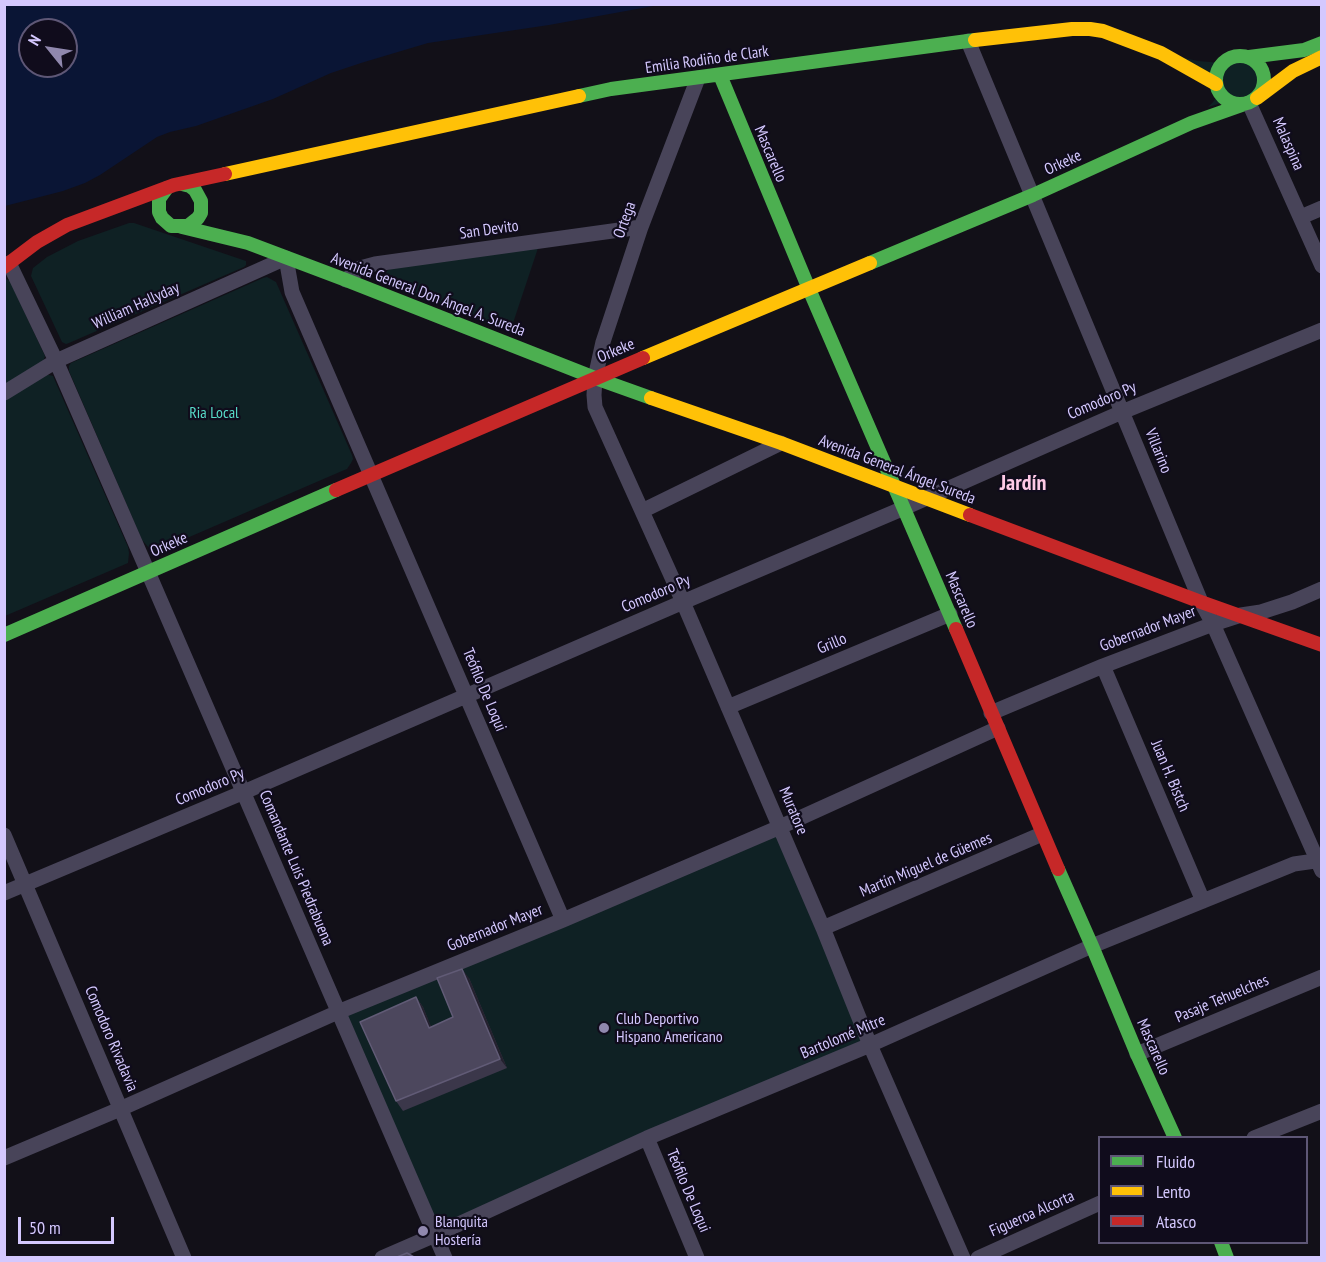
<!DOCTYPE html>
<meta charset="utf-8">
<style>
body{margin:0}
#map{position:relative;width:1326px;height:1262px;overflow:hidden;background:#121018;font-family:"PT Sans Narrow",sans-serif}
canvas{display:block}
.frame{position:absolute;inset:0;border:6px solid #d4c8fe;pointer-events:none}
.legend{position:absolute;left:1098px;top:1136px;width:210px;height:108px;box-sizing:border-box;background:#100c1c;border:2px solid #5e5776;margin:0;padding:8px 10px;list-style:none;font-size:18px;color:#d4c8fe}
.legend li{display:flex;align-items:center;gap:12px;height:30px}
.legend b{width:30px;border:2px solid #5e5776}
.north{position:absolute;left:18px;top:18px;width:60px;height:60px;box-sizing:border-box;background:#100c1c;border:2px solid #5e5776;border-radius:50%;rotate:300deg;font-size:16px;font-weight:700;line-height:24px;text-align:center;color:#d4c8fe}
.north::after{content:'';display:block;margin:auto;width:21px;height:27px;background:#9088ae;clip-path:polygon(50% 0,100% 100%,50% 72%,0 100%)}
.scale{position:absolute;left:18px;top:1217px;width:96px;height:27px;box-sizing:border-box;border:3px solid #d4c8fe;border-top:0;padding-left:8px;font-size:18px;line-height:21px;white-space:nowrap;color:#d4c8fe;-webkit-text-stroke:4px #100c1c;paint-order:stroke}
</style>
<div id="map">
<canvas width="1326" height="1262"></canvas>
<div class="frame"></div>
<ul class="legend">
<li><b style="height:8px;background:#4caf50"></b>Fluido</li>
<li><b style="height:8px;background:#ffc107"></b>Lento</li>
<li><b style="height:8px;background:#c62828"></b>Atasco</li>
</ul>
<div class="north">N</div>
<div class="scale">50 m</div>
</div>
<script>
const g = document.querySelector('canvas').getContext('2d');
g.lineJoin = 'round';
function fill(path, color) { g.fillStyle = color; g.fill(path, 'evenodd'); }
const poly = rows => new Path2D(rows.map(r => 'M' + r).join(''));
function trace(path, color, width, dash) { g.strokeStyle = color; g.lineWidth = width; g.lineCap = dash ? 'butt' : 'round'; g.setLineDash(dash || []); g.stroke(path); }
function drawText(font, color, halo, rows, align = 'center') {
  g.font = font + ' "PT Sans Narrow",sans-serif'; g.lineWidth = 4.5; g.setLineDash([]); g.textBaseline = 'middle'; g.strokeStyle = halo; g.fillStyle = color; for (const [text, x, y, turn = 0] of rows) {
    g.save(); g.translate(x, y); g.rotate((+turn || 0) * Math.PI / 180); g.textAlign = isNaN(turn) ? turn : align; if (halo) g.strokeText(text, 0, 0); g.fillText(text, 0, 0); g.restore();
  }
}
fill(poly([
 [1161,53,1198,61,1222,63,1228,59,1234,56,1242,55,1256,61,1261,67,1264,75,1264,83,1262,91,1208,107,1214,101,1218,91],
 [129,223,134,223,246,261,246,265,244,267,69,343,66,344,62,342,31,276,33,268,47,257,78,241],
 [538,248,510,332,389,287,384,282,383,276,387,271,393,266],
 [267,277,276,282,352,455,353,459,351,463,347,469,342,471,157,551,150,549,142,540,69,371,69,366,71,363,263,278],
 [6,279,10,281,45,356,43,362,4,387,4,280],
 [45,374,53,376,56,383,128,547,129,553,128,563,5,616,5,398],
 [780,827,870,1045,435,1235,338,1012]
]), '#0f2124');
fill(poly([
 [5,4,659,4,659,5,549,25,428,43,361,63,331,73,273,99,196,126,170,132,157,137,100,175,85,183,63,191,5,206],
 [30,30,66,30,66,66,30,66]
]), '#0a1535');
trace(poly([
 [968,41,1201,602,1213,624,1322,871],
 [698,78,641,227,603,342,595,378,594,395,595,407,683,602,823,928,870,1045,963,1258],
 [1249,103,1322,266],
 [1301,217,1322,208],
 [9,263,56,361,148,572,445,1258],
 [346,280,360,268,375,264,641,227],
 [4,393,56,361,286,258,292,292,563,920],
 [642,511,781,443],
 [1103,666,1203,901],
 [728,707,950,614],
 [991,713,1103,666,1213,624,1241,615,1261,612,1292,602,1322,589],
 [4,835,184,1258],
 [4,893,244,792,683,602,904,508,1122,412,1322,330],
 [823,928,1042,834],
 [1137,1054,1322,977],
 [647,1138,697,1258],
 [1254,1138,1322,1111],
 [4,1158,120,1109,338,1012,563,920,780,827,998,728],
 [382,1258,435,1235,647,1138,870,1045,1092,946,1294,864,1322,860],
 [978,1258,1100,1203]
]), '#484459', 15);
trace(poly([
 '1216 80a24 24 0 1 1 48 0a24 24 0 1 1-48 0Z',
 [1249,57,1304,50,1322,43],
 [720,75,809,289,956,629],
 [579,96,611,89,975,40],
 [167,188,159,199,159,212,162,218,171,226,188,226,198,218,201,213,201,201,195,190,190,186,182,184],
 [182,227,248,243,346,280,595,378,651,398],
 [870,263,1033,195,1191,123,1242,105],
 [4,635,336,490],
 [1058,869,1092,946,1137,1054,1175,1138],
 [1221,1242,1227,1258]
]), '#4caf50', 14);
trace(poly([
 [975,40,1072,29,1090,29,1103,31,1161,53,1216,84],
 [1257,98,1293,71,1322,57],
 [225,174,579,96],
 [643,358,870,263],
 [651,398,781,443,970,515]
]), '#ffc107', 14);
trace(poly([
 [4,267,37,242,67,225,174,185,225,174],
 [336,490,643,358],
 [970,515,1201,602,1322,645],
 [956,629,1058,869]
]), '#c62828', 14);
fill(poly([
 [469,978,507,1068,403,1111,396,1101,416,997,423,1007,431,1027,453,1017]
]), '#3b374a');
fill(poly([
 [462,969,469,978,507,1068,500,1059],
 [416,997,423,1007,436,1038,429,1028]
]), '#24212e');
const building = poly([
 [462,969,500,1059,396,1101,360,1022,416,997,429,1028,453,1017,437,978,462,969],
 [407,1253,414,1257,397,1257,407,1253]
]);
fill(building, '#4c475d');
trace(building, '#615b76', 1.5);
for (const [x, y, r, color] of [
 [604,1028,6,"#9088ae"],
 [423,1231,6,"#9088ae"]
]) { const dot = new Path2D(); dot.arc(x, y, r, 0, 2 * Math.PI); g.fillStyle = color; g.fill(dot); trace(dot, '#100c1c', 2); }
drawText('16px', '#d4c8fe', '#100c1c', [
 ["Emilia Rodiño de Clark",707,60,-8],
 ["Malaspina",1288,144,66],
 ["Mascarello",770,154,67],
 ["Orkeke",1063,163,-25],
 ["Ortega",625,220,-70],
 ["San Devito",489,230,-8],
 ["Avenida General Don Ángel A. Sureda",428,295,21],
 ["William Hallyday",136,306,-24],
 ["Orkeke",616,351,-23],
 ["Comodoro Py",1102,401,-23],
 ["Villarino",1158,451,68],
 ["Avenida General Ángel Sureda",897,470,21],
 ["Orkeke",169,545,-24],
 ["Comodoro Py",656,594,-23],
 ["Mascarello",961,600,67],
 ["Gobernador Mayer",1148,629,-21],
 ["Grillo",832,644,-23],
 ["Teófilo De Loqui",484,690,67],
 ["Juan H. Bistch",1170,776,67],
 ["Comodoro Py",210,787,-23],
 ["Muratore",793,811,67],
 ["Martín Miguel de Güemes",926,865,-23],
 ["Comandante Luis Piedrabuena",296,868,67],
 ["Gobernador Mayer",495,928,-22],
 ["Pasaje Tehuelches",1222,999,-23],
 ["Bartolomé Mitre",843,1037,-23],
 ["Comodoro Rivadavia",111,1039,67],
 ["Mascarello",1153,1047,66],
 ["Teófilo De Loqui",688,1191,67],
 ["Figueroa Alcorta",1032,1214,-24]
]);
drawText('16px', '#57dbc8', '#100c1c', [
 ["Ria Local",214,413]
]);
drawText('16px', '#d4c8fe', '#100c1c', [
 ["Club Deportivo",616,1019],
 ["Hispano Americano",616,1037],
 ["Blanquita",435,1222],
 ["Hostería",435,1240]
], 'left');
drawText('bold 22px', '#fecae6', '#100c1c', [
 ["Jardín",1023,484]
]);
</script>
